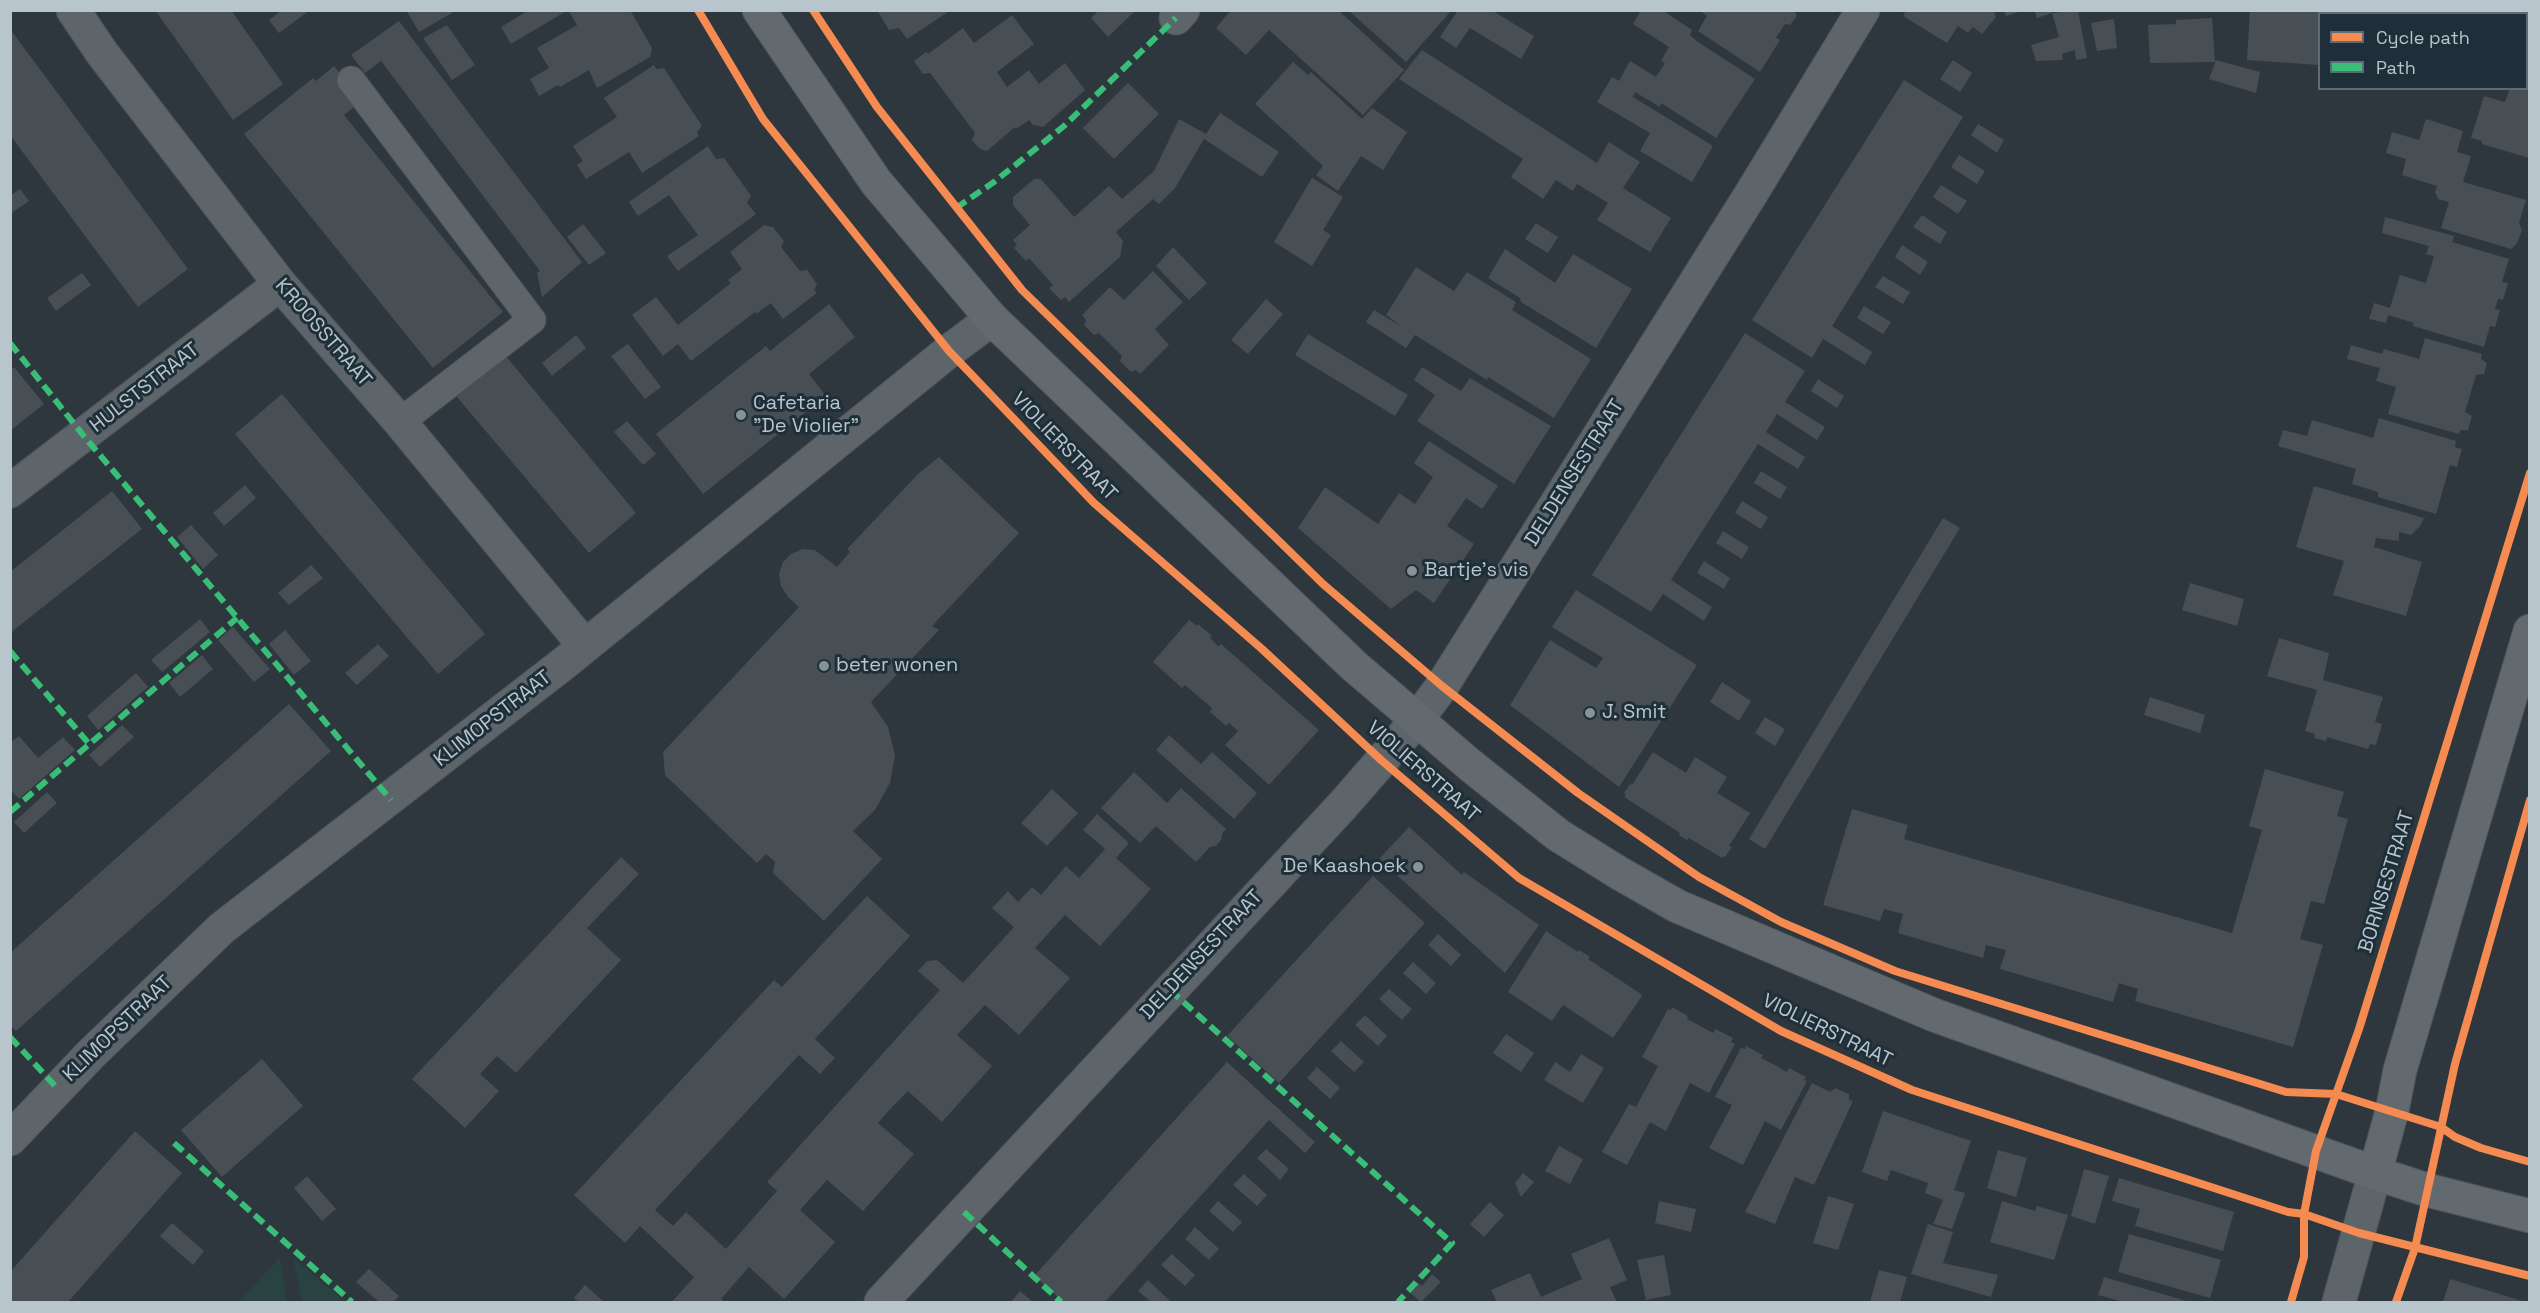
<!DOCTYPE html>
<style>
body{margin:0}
#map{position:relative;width:2540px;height:1313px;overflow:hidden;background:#2d373d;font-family:"Space Grotesk",sans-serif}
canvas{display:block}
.frame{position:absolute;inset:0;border:12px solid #b8c5cd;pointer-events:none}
.legend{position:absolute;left:2318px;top:12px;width:210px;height:78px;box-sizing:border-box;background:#1f2f39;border:2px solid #5c6b74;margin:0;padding:8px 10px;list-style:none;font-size:18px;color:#b8c5cd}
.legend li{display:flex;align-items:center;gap:12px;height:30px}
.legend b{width:30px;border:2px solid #5c6b74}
</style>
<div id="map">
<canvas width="2540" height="1313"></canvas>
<div class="frame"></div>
<ul class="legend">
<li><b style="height:8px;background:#f68b52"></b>Cycle path</li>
<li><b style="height:8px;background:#3abd76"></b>Path</li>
</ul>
</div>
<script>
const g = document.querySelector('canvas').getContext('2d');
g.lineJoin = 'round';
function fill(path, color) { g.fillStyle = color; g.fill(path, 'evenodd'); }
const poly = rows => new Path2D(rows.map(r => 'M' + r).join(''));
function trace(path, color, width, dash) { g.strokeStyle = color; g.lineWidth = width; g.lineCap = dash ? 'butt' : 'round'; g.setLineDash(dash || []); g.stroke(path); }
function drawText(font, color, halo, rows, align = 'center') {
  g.font = font + ' "Space Grotesk",sans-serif'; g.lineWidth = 6; g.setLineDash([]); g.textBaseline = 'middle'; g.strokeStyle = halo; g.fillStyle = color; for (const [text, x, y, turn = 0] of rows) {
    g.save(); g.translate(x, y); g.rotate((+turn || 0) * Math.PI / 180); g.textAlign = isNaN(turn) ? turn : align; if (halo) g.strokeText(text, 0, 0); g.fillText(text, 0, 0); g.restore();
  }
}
fill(poly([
 [280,1257,287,1302,239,1302],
 [293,1258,342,1299,338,1302,302,1302]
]), '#294342');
fill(poly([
 [155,10,231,10,283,84,233,120],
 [282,10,310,10,279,33,269,20],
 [406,10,457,10,419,32],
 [529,10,568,10,511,44,501,27],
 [568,10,630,10,652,48,650,57,597,88,589,70,560,87,558,85,539,96,530,79,549,68,537,48,577,25],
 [877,10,951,10,907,39,899,28,889,30],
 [1099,10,1136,10,1108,37,1091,18],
 [1231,10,1338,10,1404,70,1363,115,1269,30,1246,55,1216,28],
 [1348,10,1452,10,1406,62],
 [1458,10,1491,10,1534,36,1521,59,1470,28,1456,48,1440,37],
 [1641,10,1662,10,1692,30,1690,35,1698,42,1755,79,1716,138,1661,103,1660,107,1635,92,1633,97,1713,146,1692,182,1640,151,1650,133,1597,102,1612,77,1619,81,1630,61,1656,77,1665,63,1661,61,1669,47,1633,24],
 [1699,10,1794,10,1797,16,1790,25,1785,24,1776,38,1780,40,1760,72,1698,31,1707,16],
 [1906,10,1994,10,1996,17,1982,34,1973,27,1968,33,1958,26,1947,43,1903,16],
 [2004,10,2022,10,2022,11,2006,16],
 [2034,10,2051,10,2052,13,2078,10,2087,58,2076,60,2075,50,2062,54,2063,60,2036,61,2031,45,2059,37,2052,13,2037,18],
 [2250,10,2345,10,2345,14,2319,14,2319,65,2247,60],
 [2479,10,2529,10,2529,30,2526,30,2526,14,2479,14],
 [2412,11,2428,12,2428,14,2411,14],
 [1012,15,1034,44,997,72,1007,87,1029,70,1039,84,1065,63,1085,90,1043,127,1033,125,1029,120,1016,129,1015,127,987,151,980,149,972,140,975,133,930,73,923,74,914,61,926,52,928,54,963,28,974,43],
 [2212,18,2215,62,2150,63,2148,25,2176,24,2176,20],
 [2114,19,2117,48,2097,51,2091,23],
 [399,21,582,262,542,297,537,273,540,271,381,61,365,73,351,55],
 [447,25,475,65,452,80,423,38],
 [10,29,188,269,138,307,10,135],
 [1422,50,1597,163,1609,142,1640,162,1623,188,1671,218,1650,252,1597,220,1608,203,1577,184,1573,191,1556,180,1543,199,1511,177,1523,159,1399,79],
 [2526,59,2529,60,2529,158,2482,144,2482,141,2471,138,2484,96,2505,102,2510,88,2526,88],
 [1953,60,1972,73,1960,92,1940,79],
 [2216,60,2260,72,2256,93,2209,79],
 [1293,62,1308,75,1311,72,1362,119,1372,108,1407,132,1383,170,1361,156,1338,191,1316,175,1323,166,1255,104],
 [654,65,656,69,664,68,682,96,702,126,697,132,699,136,642,173,629,152,586,179,577,165,583,161,573,146,617,117,604,98],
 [334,66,362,101,344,115,503,312,433,368,244,134,313,78,316,81],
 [1904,80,1963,117,1832,326,1872,352,1865,365,1823,339,1812,358,1752,320],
 [1128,83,1159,114,1114,159,1083,128],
 [1220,113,1279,152,1262,177,1204,139,1175,188,1159,204,1153,199,1116,232,1123,241,1120,257,1069,302,1065,297,1061,300,1049,288,1053,285,1029,258,1026,261,1014,248,1017,245,1013,240,1030,225,1013,205,1013,197,1034,179,1041,179,1074,217,1109,186,1122,199,1154,171,1179,119,1206,134],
 [2426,119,2463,131,2457,152,2471,156,2463,182,2526,200,2519,223,2522,230,2517,243,2511,249,2441,228,2449,202,2438,199,2435,192,2437,186,2402,175,2406,159,2386,153,2392,132,2419,140],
 [1978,124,2004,140,1997,153,1971,135],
 [708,146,716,159,724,158,737,176,751,196,747,203,756,214,678,271,667,256,698,235,683,215,669,195,638,216,629,202],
 [1959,155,1985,171,1977,184,1951,167],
 [1312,178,1343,197,1323,230,1331,235,1312,266,1274,242],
 [1941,185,1967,201,1958,214,1933,197],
 [20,189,29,201,10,214,10,196],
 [1922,215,1947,232,1940,244,1913,227],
 [2385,217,2454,236,2452,242,2509,259,2502,282,2508,283,2503,300,2498,299,2495,309,2500,310,2495,327,2490,326,2484,347,2413,326,2414,323,2388,315,2386,323,2369,319,2374,303,2390,308,2400,275,2426,283,2434,256,2426,254,2429,246,2382,233],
 [1536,223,1558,237,1548,253,1525,239],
 [583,224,606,253,589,265,567,237],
 [764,225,773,227,784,241,781,247,800,271,807,270,817,284,814,290,817,293,783,319,771,303,756,314,755,312,691,361,678,344,663,356,632,315,656,297,678,325,731,283,728,280,742,269,730,252],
 [1902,245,1928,262,1920,275,1895,257],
 [1173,247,1207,283,1189,300,1156,266],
 [1505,249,1555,283,1573,254,1632,289,1596,348,1521,302,1520,298,1488,278],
 [1416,267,1454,291,1467,272,1516,302,1512,310,1591,359,1554,418,1488,377,1487,380,1415,335,1406,348,1366,322,1374,310,1402,327,1386,315],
 [1153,271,1183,302,1155,329,1169,345,1140,374,1136,370,1131,372,1120,361,1122,356,1099,333,1094,335,1084,325,1086,320,1082,315,1110,287,1124,300],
 [82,273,91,285,56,311,47,298],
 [1883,276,1910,292,1903,304,1875,287],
 [1266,299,1283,314,1248,354,1231,340],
 [829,304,855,337,809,374,826,396,703,494,656,434,766,346,770,351],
 [1864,306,1891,322,1883,334,1857,318],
 [1745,333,1805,371,1785,402,1825,427,1817,440,1777,414,1766,432,1805,457,1798,469,1758,444,1671,580,1712,607,1704,621,1663,594,1651,612,1592,575],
 [1308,334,1408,395,1395,416,1295,355],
 [576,335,586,348,552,376,542,363],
 [2425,338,2482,354,2481,359,2487,363,2484,374,2476,375,2465,412,2472,416,2468,430,2460,430,2459,434,2388,414,2396,387,2376,381,2380,368,2347,359,2351,345,2382,354,2384,349,2419,359],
 [628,344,661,387,645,399,611,356],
 [500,349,636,513,589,553,451,390],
 [14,367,44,404,10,431,10,370],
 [1422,367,1461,391,1470,378,1551,426,1514,484,1417,421,1435,395,1414,380],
 [1818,379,1844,396,1837,408,1811,391],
 [282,394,485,634,438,674,235,434],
 [2379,418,2456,441,2455,447,2462,449,2457,467,2450,465,2436,514,2378,497,2378,492,2352,484,2356,469,2278,446,2283,430,2307,436,2312,420,2373,438],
 [627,421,656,454,643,465,614,432],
 [1429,441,1498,486,1482,509,1466,498,1447,526,1474,544,1434,603,1416,590,1391,609,1298,528,1325,487,1378,524,1399,493,1415,504,1433,477,1414,463],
 [939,457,1019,533,932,626,939,630,871,702,888,727,895,755,890,783,875,810,853,831,882,859,824,921,773,873,775,862,766,854,757,863,665,775,663,752,799,607,788,597,781,586,779,574,783,562,791,554,803,549,815,550,837,567,850,552,847,549,919,473],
 [1761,471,1787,487,1780,499,1754,483],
 [245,485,256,498,224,526,213,513],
 [2314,486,2424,518,2420,526,2411,535,2399,532,2399,541,2376,538,2374,547,2422,562,2406,616,2333,595,2344,561,2296,547],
 [112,491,142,529,10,633,10,572],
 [1742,501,1768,517,1761,529,1735,513],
 [1943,518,1960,528,1765,849,1749,839],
 [191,525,218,555,203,569,177,537],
 [1723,531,1749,547,1742,559,1716,543],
 [1704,561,1730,578,1724,589,1697,573],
 [311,565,323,578,289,605,278,593],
 [2190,583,2244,599,2237,626,2182,610],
 [1576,590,1697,665,1619,787,1510,705,1550,640,1596,668,1603,658,1552,627],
 [200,619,210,632,162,672,151,660],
 [1189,620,1197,626,1198,624,1212,636,1210,638,1218,646,1221,644,1319,730,1269,785,1225,745,1238,731,1229,723,1226,726,1210,712,1212,708,1185,685,1182,688,1153,662],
 [233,627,270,669,254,682,218,640],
 [285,630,311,661,294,675,269,644],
 [2279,638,2329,653,2323,680,2383,697,2375,722,2382,724,2376,745,2370,744,2368,749,2327,737,2326,741,2314,738,2315,734,2305,731,2317,690,2267,676],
 [378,644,389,656,357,685,345,673],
 [202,655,213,669,180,697,169,683],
 [136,673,148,687,98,730,87,716],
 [1722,682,1751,701,1739,721,1710,702],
 [2150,697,2205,715,2200,733,2144,715],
 [289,704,331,751,16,1031,10,1025,10,953],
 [1765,717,1785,729,1775,746,1755,733],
 [122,725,134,737,100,767,89,755],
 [1169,735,1201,764,1212,752,1257,793,1234,819,1156,750],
 [19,736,38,758,63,737,75,750,19,799,10,789,10,743],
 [1653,752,1686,773,1695,757,1727,777,1717,793,1750,813,1729,846,1732,847,1725,857,1723,856,1722,858,1689,838,1687,840,1679,835,1680,833,1624,797,1626,795,1624,793,1630,784,1632,785],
 [2265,769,2344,792,2337,816,2348,819,2324,904,2311,901,2300,939,2323,945,2293,1047,2135,1001,2138,989,2119,983,2113,1002,2000,969,2006,950,1986,945,1983,958,1898,933,1903,914,1884,909,1880,921,1823,905,1852,809,1908,825,1904,839,2232,933,2262,830,2249,826],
 [1134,772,1167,803,1181,788,1226,829,1222,834,1221,840,1216,846,1210,847,1196,862,1156,826,1140,843,1101,808],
 [1052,789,1078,813,1047,846,1021,823],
 [47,792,57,803,24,833,14,822],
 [1097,814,1129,843,1116,858,1151,889,1100,946,1065,915,1035,948,1070,978,1019,1035,985,1005,957,1035,992,1066,942,1122,908,1091,893,1106,878,1123,914,1154,863,1211,827,1180,800,1210,835,1242,784,1299,749,1267,721,1299,725,1302,672,1302,694,1277,640,1226,625,1243,574,1195,774,980,782,987,867,896,910,936,815,1039,835,1058,820,1074,799,1055,655,1210,673,1226,686,1212,726,1249,777,1191,767,1182,940,990,918,971,927,961,937,960,963,983,1014,927,992,908,1008,891,1018,902,1032,887,1041,895,1066,866,1079,878,1105,849,1083,830],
 [1409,827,1462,875,1464,872,1539,925,1505,973,1379,859],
 [621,857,639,874,587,928,621,960,516,1073,497,1056,480,1074,499,1091,465,1128,412,1079],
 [1373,876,1425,923,1279,1083,1227,1036],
 [1546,931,1578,952,1579,950,1590,957,1588,959,1641,994,1642,996,1613,1038,1563,1005,1552,1021,1508,992],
 [1438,934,1461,955,1451,966,1428,945],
 [1413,962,1436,983,1426,994,1403,973],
 [1389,989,1412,1009,1402,1020,1379,999],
 [1672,1007,1688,1016,1687,1019,1713,1033,1715,1029,1733,1038,1731,1042,1735,1044,1709,1093,1690,1083,1666,1131,1650,1122,1627,1165,1602,1152,1629,1104,1636,1107,1658,1066,1642,1057,1668,1009,1671,1010],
 [1365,1015,1387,1036,1378,1046,1355,1025],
 [1506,1034,1534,1053,1521,1072,1493,1053],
 [1341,1041,1364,1062,1354,1072,1331,1051],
 [1746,1046,1763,1055,1761,1058,1775,1065,1787,1072,1789,1068,1806,1077,1804,1080,1807,1081,1781,1130,1765,1121,1743,1165,1709,1148,1732,1105,1715,1097,1741,1048,1745,1049],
 [1581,1054,1604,1068,1583,1103,1544,1080,1555,1062,1570,1072],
 [262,1059,303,1106,222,1177,181,1130],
 [1227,1062,1315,1142,1305,1153,1269,1120,1105,1302,1064,1302,1034,1276],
 [1317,1067,1340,1088,1330,1099,1307,1078],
 [1812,1083,1830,1092,1835,1088,1849,1094,1849,1100,1853,1101,1814,1185,1795,1177,1775,1224,1745,1212],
 [1883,1111,1971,1141,1954,1190,1965,1193,1952,1229,1933,1224,1943,1200,1925,1193,1928,1183,1891,1170,1887,1181,1862,1172],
 [135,1131,182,1173,68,1302,10,1302,10,1272],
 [1559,1146,1583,1159,1570,1184,1545,1171],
 [1266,1149,1289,1169,1280,1180,1257,1158],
 [1998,1150,2027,1158,2016,1197,1987,1188],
 [2084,1169,2109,1176,2095,1224,2071,1216],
 [1523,1173,1534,1182,1521,1197,1515,1183],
 [1244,1174,1267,1195,1257,1206,1233,1185],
 [307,1176,336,1209,322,1221,294,1188],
 [2119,1178,2234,1212,2223,1251,2135,1226,2140,1209,2112,1201],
 [1828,1196,1854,1204,1838,1250,1813,1243],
 [1218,1201,1242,1222,1233,1232,1209,1211],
 [1659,1201,1696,1209,1691,1232,1655,1223],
 [2002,1201,2035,1211,2037,1206,2068,1215,2054,1260,1990,1242],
 [1490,1202,1504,1215,1484,1237,1470,1224],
 [172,1223,204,1251,193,1265,160,1236],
 [1928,1224,1953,1232,1943,1263,1998,1275,1991,1297,1911,1274],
 [1195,1227,1219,1249,1209,1260,1185,1239],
 [2129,1234,2221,1260,2210,1298,2118,1272],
 [1609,1238,1627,1280,1610,1287,1617,1302,1497,1302,1491,1290,1530,1273,1541,1297,1582,1279,1571,1254],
 [1172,1254,1195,1275,1185,1286,1161,1265],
 [1664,1255,1671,1295,1646,1300,1637,1260],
 [369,1269,399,1296,393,1302,379,1302,356,1282],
 [1879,1270,1907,1277,1900,1302,1870,1302],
 [1432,1274,1441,1282,1421,1302,1408,1291,1417,1282,1422,1286],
 [2104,1277,2190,1302,2124,1302,2098,1295],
 [2450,1279,2526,1302,2443,1302],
 [1148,1280,1170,1301,1168,1302,1151,1302,1138,1291],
 [585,1285,604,1302,579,1302,574,1298],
 [1020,1291,1033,1302,1011,1302]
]), '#474f55');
const lane = poly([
 [351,80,532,320,400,422]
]);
const street = poly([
 [73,10,102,53,280,284,400,422,584,645],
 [1176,18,1183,10],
 [10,491,280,284],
 [10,1139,91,1054,222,928,563,664,949,351,992,319],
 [881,1302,1343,805,1417,720,1442,686,1751,194,1863,10],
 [2339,1302,2375,1173]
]);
const secondary = poly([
 [759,10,876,182,992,319,1353,665,1470,765,1558,835,1619,873,1677,906,1934,1015,2375,1173,2427,1190,2530,1216],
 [2375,1173,2392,1111,2400,1070,2530,631]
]);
trace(lane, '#4c5357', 29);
trace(street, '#4c5357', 35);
trace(secondary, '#4c5357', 35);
trace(lane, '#5d656b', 27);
trace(street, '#5d656b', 33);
trace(secondary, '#626a6f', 33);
trace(poly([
 [956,208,994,182,1064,126,1176,18],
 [10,343,83,435,391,800],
 [10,651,90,745],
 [10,812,237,618],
 [1170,990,1452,1243,1398,1302],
 [10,1037,57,1088],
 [174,1143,352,1302],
 [964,1212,1061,1302]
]), '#3abd76', 6, [12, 6]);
trace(poly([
 [698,10,763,119,949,351,1094,503,1262,649,1381,760,1519,878,1781,1031,1912,1090,2288,1212,2304,1214,2359,1233,2530,1276],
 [813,10,877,107,1022,290,1323,584,1442,686,1578,793,1699,877,1781,922,1895,971,2286,1092,2336,1094,2441,1127,2455,1137,2481,1148,2530,1162],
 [2291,1302,2304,1257,2304,1214,2316,1151,2359,1029,2530,473],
 [2396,1302,2415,1248,2455,1064,2530,800]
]), '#f68b52', 8);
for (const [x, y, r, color] of [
 [741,415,6,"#87939b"],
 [1412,571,6,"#87939b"],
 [824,666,6,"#87939b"],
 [1590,713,6,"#87939b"],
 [1418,867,6,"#87939b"]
]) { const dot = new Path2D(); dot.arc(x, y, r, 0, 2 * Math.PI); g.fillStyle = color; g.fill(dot); trace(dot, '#1f2f39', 2); }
drawText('20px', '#b8c5cd', '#1f2f39', [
 ["KROOSSTRAAT",323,333,49],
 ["HULSTSTRAAT",145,388,-38],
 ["VIOLIERSTRAAT",1064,447,46],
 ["DELDENSESTRAAT",1575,473,-58],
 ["KLIMOPSTRAAT",493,719,-38],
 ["VIOLIERSTRAAT",1423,772,41],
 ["BORNSESTRAAT",2387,882,-73],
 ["DELDENSESTRAAT",1202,955,-47],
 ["KLIMOPSTRAAT",118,1029,-44],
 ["VIOLIERSTRAAT",1827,1031,26]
]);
drawText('20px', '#b8c5cd', '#1f2f39', [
 ["Cafetaria",753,404],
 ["\"De Violier\"",753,427],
 ["Bartje's vis",1424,571],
 ["beter wonen",836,666],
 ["J. Smit",1602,713],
 ["De Kaashoek",1406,867,"right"]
], 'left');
</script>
